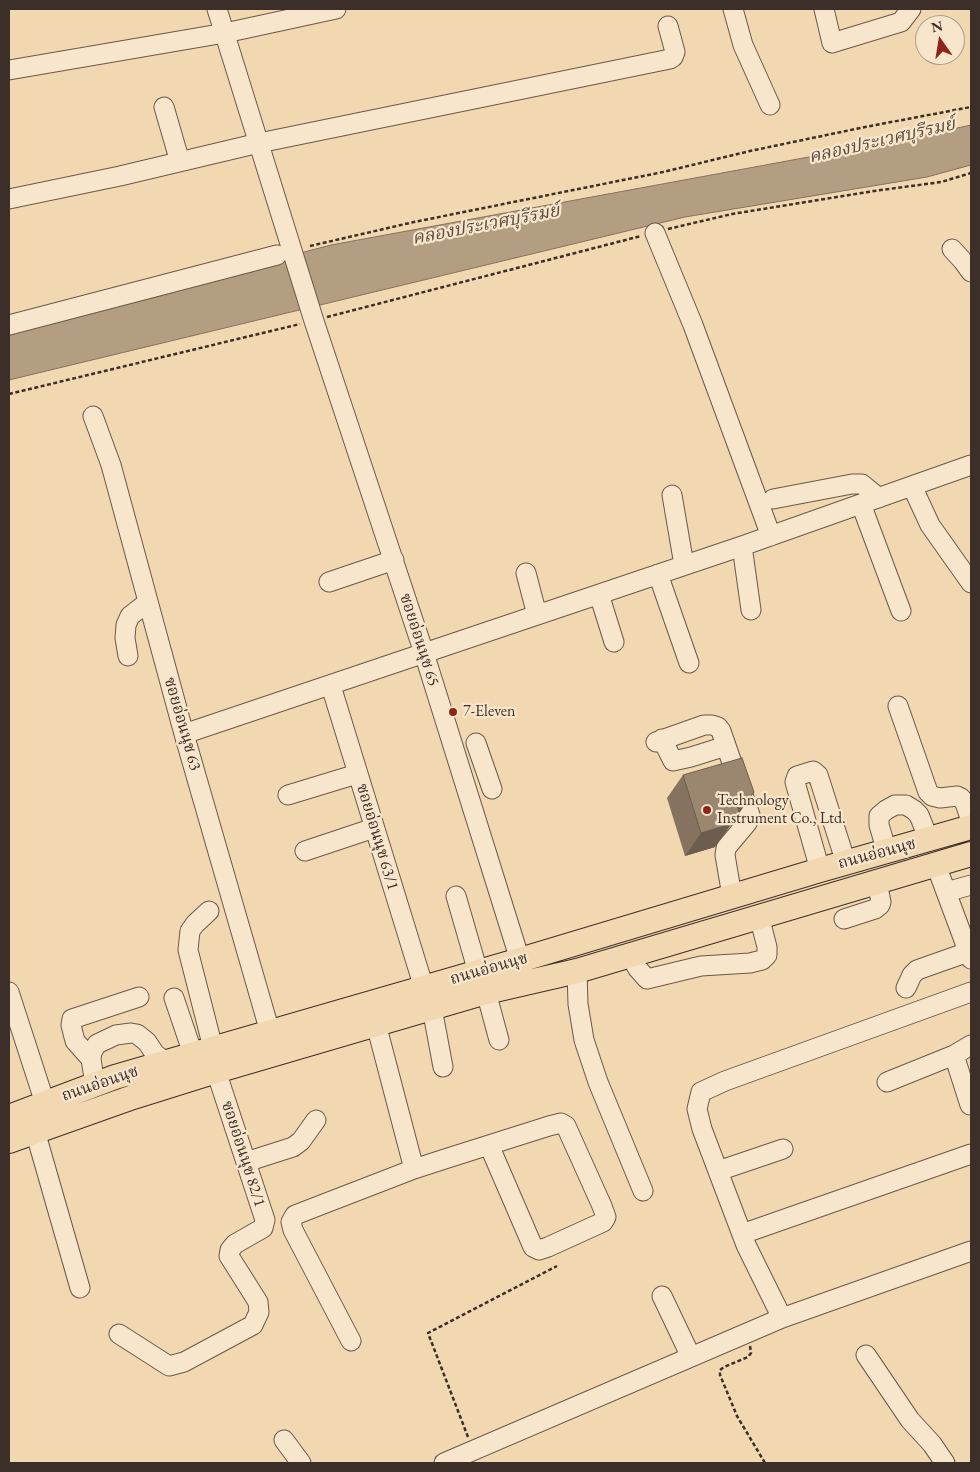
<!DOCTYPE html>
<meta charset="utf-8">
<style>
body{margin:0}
#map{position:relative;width:980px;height:1472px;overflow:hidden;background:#f2d8b0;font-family:"EB Garamond",serif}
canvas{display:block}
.frame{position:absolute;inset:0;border:10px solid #3c2e28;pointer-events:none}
.north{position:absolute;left:915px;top:15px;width:50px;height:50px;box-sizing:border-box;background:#f7e6cc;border:1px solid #ac9c8a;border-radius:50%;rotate:347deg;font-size:14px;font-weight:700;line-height:20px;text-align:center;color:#3c2e28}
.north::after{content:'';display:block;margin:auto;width:18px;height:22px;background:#8f2418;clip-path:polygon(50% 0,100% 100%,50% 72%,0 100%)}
</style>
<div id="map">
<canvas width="980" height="1472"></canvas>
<div class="frame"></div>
<div class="north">N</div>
</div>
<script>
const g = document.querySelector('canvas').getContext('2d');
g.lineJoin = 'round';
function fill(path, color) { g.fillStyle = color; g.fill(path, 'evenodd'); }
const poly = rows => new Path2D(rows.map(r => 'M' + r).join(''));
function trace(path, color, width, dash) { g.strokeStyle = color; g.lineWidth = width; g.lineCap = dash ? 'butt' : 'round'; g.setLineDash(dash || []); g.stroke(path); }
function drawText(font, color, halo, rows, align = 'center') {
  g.font = font + ' "EB Garamond","Noto Serif Thai",serif'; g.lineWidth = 4.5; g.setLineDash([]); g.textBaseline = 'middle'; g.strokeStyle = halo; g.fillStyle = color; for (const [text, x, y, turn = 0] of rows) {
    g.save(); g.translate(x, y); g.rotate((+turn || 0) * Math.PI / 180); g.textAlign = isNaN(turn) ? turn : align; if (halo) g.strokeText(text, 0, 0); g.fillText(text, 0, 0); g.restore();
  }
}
const water = poly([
 [971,125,971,165,927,177,685,217,9,380,9,329,331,245,912,138,971,125]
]);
fill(water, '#b49e82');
trace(water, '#84715e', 1);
const minor = poly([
 [217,9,314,321,424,653,520,960],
 [733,9,743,45,770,105],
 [824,9,832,43,901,22,911,9],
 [9,70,225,33,336,9],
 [164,107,180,162],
 [9,199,120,176,259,143,670,59,673,57,675,52,668,26],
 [655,233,693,325,771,536],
 [952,249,963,261,971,272],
 [9,325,277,255],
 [93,416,111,465,184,734,270,1032],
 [912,486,930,525,971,583],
 [672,495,684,565],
 [773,499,852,484,862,484,879,498],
 [861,504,901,611],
 [742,546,751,610],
 [526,573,537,615],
 [658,574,689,663],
 [329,582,394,560],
 [599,594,614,642],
 [128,656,125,638,126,625,130,616,148,602],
 [331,686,424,988],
 [898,706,928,792,932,796,940,798,957,796,961,798,965,803,971,821],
 [184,734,742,546,971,465],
 [662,739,673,761,691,757,726,746],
 [656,742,704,725,712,725,718,727,721,731,750,815,747,823,726,848,725,855,732,896],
 [476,743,492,789],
 [288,795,357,774],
 [305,851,374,828],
 [887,852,879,825,879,816,886,810,895,805,906,805,914,810,919,815,929,840],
 [936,865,971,959],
 [820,870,795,782,797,776,813,771,818,775,846,863],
 [946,892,971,885],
 [456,896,478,972],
 [209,911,195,924,190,931,188,950,213,1048],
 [844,919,875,909,880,905,881,902,877,882],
 [630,955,638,969,647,979,701,966,750,963,762,960,767,955,767,947,759,916],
 [577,971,578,1004,584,1040,598,1082,643,1191],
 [906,988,912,975,917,970,968,952],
 [9,992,45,1103],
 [486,992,499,1040],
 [174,998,193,1054],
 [432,1008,443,1067],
 [954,1055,970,1105],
 [91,1059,75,1041,71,1025,72,1019,139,997],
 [887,1082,954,1055,971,1045],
 [95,1085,91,1059,92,1052,97,1044,116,1035,131,1033,137,1034,147,1042,155,1054,166,1062],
 [35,1131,80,1288],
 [246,1162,293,1147,301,1141,316,1120],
 [414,1169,451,1157,489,1145,549,1126,561,1123,566,1126,602,1206,606,1217,603,1222,548,1247,539,1250,533,1247,489,1145],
 [718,1171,783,1149],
 [742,1234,971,1154],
 [662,1296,691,1357],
 [782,1318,746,1245,702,1129,697,1109,701,1092,725,1081,971,992],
 [119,1334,169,1366,184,1362,253,1325,259,1312,258,1302,229,1256,230,1250,235,1244,263,1228,265,1220,216,1071],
 [351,1341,293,1230,291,1222,295,1215,414,1169,376,1024],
 [866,1355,910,1420,932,1444,945,1463],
 [284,1440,301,1463],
 [444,1463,782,1318,971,1251]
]);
const major = poly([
 [9,1117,115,1077,520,960,820,870,971,827],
 [9,1141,133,1097,216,1071,486,992,577,971,971,854]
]);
trace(minor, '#6a584a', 21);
trace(major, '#3c2e28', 26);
trace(poly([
 [668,229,732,214,874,191,941,182,971,173],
 [310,246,414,222,663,172,750,151,865,127,971,107],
 [327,317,641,236],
 [9,394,300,324],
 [750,1346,751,1353,748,1357,724,1367,720,1370,720,1375,737,1416,765,1463],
 [468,1437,428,1333,557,1266]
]), '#3c2e28', 2.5, [4, 2.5]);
trace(minor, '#f7e6cc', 19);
trace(major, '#f2d8b0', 24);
fill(poly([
 [683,775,754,792,715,847,685,856,667,798]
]), '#85735f');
fill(poly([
 [754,792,715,847,685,856,701,833]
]), '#6c5e4e');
const building = poly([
 [742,758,754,792,745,804,737,806,739,811,731,824,701,833,683,775,742,758]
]);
fill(building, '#9b866f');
trace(building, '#6c5e4e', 1);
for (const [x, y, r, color] of [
 [453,712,5,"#8f2418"],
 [707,810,5,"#8f2418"]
]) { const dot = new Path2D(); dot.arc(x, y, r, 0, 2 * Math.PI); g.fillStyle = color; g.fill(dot); trace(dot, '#f7e6cc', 2); }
drawText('16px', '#3c2e28', '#f7e6cc', [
 ["ซอยอ่อนนุช 65",419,640,72],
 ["ซอยอ่อนนุช 63",182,724,74],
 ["ซอยอ่อนนุช 63/1",377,837,73],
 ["ถนนอ่อนนุช",877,854,-15],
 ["ถนนอ่อนนุช",489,969,-16],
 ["ถนนอ่อนนุช",100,1084,-19],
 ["ซอยอ่อนนุช 82/1",243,1154,72]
]);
drawText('16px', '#3c2e28', '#f7e6cc', [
 ["7-Eleven",463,712],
 ["Technology",717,801],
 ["Instrument Co., Ltd.",717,819]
], 'left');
drawText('italic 18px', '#5a4a3e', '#f7e6cc', [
 ["คลองประเวศบุรีรมย์",882,141,-13],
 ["คลองประเวศบุรีรมย์",486,225,-11]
]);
</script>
